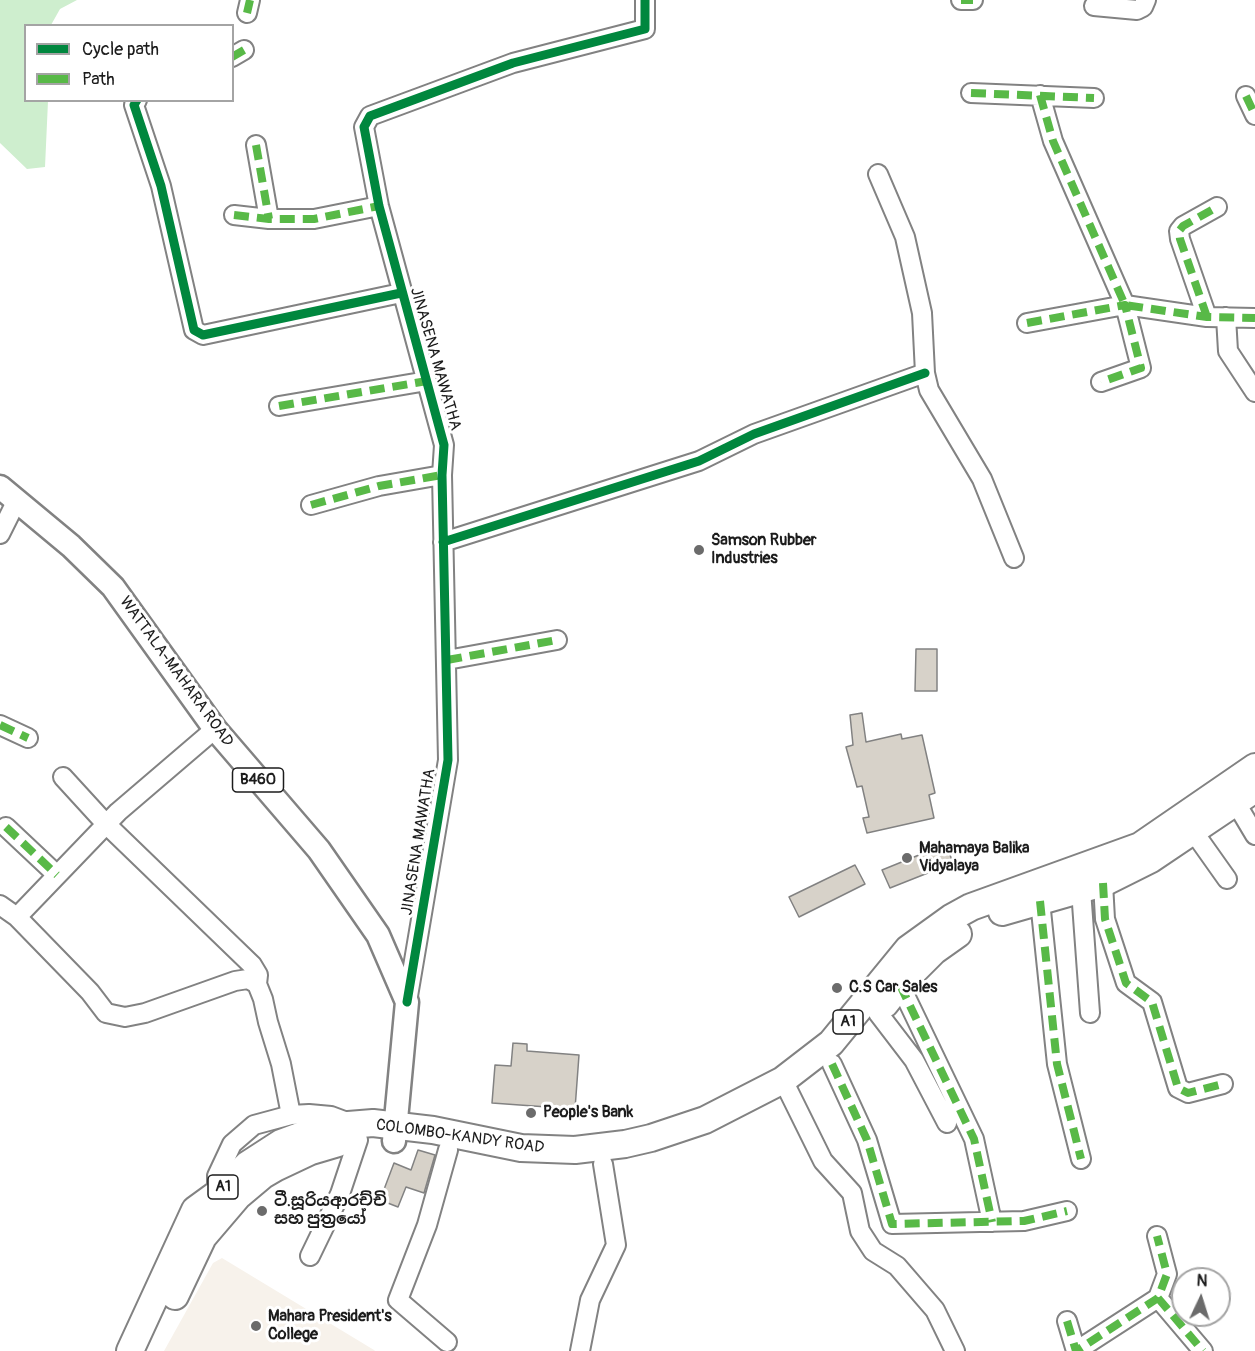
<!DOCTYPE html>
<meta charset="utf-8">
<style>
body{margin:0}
#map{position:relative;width:1255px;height:1351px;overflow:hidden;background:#fff;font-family:Pangolin,sans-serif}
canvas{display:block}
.legend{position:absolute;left:24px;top:24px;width:210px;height:78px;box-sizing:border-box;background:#fff;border:2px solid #a4a4a4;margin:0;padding:8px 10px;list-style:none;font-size:18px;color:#1c1c1c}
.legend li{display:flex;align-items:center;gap:12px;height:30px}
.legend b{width:30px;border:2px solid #a4a4a4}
.north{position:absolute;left:1171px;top:1267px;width:60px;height:60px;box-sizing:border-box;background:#fff;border:2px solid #a4a4a4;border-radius:50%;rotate:4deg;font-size:16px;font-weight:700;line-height:24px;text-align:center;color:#1c1c1c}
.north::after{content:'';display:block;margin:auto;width:21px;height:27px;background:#6b6b6b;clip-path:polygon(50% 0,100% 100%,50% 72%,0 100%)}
</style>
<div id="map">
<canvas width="1255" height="1351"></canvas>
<ul class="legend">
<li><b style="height:8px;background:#00873e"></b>Cycle path</li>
<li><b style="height:8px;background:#58b947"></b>Path</li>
</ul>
<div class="north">N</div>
</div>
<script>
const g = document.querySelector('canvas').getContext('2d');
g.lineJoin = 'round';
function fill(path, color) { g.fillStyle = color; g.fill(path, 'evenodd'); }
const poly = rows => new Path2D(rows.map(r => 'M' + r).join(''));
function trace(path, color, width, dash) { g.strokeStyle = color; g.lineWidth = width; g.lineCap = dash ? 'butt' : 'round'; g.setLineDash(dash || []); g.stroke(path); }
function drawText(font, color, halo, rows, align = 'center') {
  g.font = font + ' Pangolin,"Noto Sans Sinhala",sans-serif'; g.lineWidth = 6; g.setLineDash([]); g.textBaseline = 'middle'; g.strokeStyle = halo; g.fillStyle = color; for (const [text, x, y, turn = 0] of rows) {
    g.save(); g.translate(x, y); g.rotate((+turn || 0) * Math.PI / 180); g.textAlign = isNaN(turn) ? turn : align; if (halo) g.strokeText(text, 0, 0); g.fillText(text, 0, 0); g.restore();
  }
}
fill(poly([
 [222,1258,374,1350,375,1351,164,1351,213,1263]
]), '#f7f2eb');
fill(poly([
 [0,0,77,0,60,9,51,25,26,26,26,100,48,101,45,167,27,169,0,143]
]), '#ceeece');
const building = poly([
 [916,649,937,649,937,691,915,691,916,649],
 [862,713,866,742,901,734,902,739,922,735,935,793,929,795,934,818,867,833,863,818,869,817,862,786,857,787,846,747,853,745,850,715,862,713],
 [946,844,953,863,890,888,882,870,946,844],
 [855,865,865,884,799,917,789,897,855,865],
 [513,1043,527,1044,527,1051,579,1055,575,1109,492,1103,495,1065,511,1066,513,1043],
 [418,1150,435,1155,424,1193,406,1187,398,1207,380,1200,394,1163,411,1170,418,1150]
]);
fill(building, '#d7d2c9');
trace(building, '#828282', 1.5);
const minor = poly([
 [961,0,973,0],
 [1094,6,1137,10,1143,7,1146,0],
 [247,13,250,0],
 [232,57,244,50],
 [971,93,1094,98],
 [1040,95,1053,141,1125,305,1207,317,1255,318],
 [1246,96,1255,115],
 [137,100,134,105,161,186,194,330,203,335,401,293],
 [256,145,269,219],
 [878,174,905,237,922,313,925,373,929,390,982,479,1014,558],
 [234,215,269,219,314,219,379,206],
 [1207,317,1180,239,1179,231,1183,226,1217,207],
 [1226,317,1228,351,1255,392],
 [1027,323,1125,305,1141,368,1101,382],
 [279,406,427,381],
 [311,505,379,486,442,475],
 [0,534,17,500],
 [443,542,699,461,754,434,925,373],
 [447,660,557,640],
 [0,725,28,738],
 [63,777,106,824,252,965,258,975,257,984],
 [1230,793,1255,835],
 [6,827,57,875],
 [1193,831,1227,879],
 [1103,883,1105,919,1126,983,1152,1002,1178,1088,1188,1093,1223,1084],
 [1081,890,1090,1013],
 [1040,901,1057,1064,1081,1159],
 [0,905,17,917,90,992,106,1013,125,1017,145,1013,235,981,248,979,257,984,263,999,268,1022,281,1064,291,1115],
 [17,917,118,812,215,729],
 [900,985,974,1139,992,1222],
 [407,1002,448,760,442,475,444,445,379,206,364,127,370,116,513,63,645,29,645,0],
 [878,1013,914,1060,947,1123],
 [832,1064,867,1140,892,1224,1024,1221,1067,1211],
 [783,1080,823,1161,852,1193,860,1231,873,1251,897,1266,935,1310,955,1351],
 [217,1194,217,1176,232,1144,254,1125,291,1115,309,1114,331,1116,347,1122],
 [310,1256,340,1194,358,1140],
 [1158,1298,1203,1351],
 [1067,1321,1076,1351,1158,1298,1167,1274,1157,1236],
 [447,1342,398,1300,427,1225,448,1150],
 [580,1351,590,1300,616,1245,603,1164]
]);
const major = poly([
 [0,487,71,546,113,587,215,729,319,850,378,935,407,1002,394,1141]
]);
const highway = poly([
 [1002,912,1103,883,1151,859,1255,789],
 [885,1004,900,985,934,951,958,934],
 [175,1296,203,1237,238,1196,263,1175,275,1168,311,1151,338,1143],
 [130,1351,195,1210,217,1194,247,1165,281,1143,308,1133,336,1126,373,1123,433,1130,521,1148,575,1150,625,1144,651,1138,705,1120,783,1080,831,1043,908,949,951,918,971,907,1140,846,1255,767]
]);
trace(minor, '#828282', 22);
trace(major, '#828282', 27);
trace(highway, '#828282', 30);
trace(minor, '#fff', 18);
trace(major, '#fff', 22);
trace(highway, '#fff', 26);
trace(poly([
 [961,0,973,0],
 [247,13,250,0],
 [232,57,244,50],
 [971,93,1094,98],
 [1040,95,1053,141,1125,305,1207,317,1255,318],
 [1246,96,1255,115],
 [256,145,269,219],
 [234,215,269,219,314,219,379,206],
 [1207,317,1180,239,1179,231,1183,226,1217,207],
 [1027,323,1125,305,1141,368,1101,382],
 [279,406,427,381],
 [311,505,379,486,442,475],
 [447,660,557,640],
 [0,725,28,738],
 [6,827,57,875],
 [1103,883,1105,919,1126,983,1152,1002,1178,1088,1188,1093,1223,1084],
 [1040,901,1057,1064,1081,1159],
 [900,985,974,1139,992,1222],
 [832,1064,867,1140,892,1224,1024,1221,1067,1211],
 [1158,1298,1203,1351],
 [1067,1321,1076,1351,1158,1298,1167,1274,1157,1236]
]), '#58b947', 8, [15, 8]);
trace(poly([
 [137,100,134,105,161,186,194,330,203,335,401,293],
 [443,542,699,461,754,434,925,373],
 [407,1002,448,760,442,475,444,445,379,206,364,127,370,116,513,63,645,29,645,0]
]), '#00873e', 9);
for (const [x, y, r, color] of [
 [699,550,6,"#6b6b6b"],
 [907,858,6,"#6b6b6b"],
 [837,988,6,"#6b6b6b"],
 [531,1113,6,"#6b6b6b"],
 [262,1211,6,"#6b6b6b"],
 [256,1326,6,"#6b6b6b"]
]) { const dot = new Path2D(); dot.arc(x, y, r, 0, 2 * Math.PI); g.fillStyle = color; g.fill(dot); trace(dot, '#fff', 2); }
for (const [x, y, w] of [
 [258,780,51],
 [848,1022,30],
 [223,1187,30]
]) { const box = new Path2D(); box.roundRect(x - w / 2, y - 12, w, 24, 4.5); g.fillStyle = '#fff'; g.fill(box); trace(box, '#1c1c1c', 1.5); }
drawText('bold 15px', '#1c1c1c', null, [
 ["B460",258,780],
 ["A1",848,1022],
 ["A1",223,1187]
]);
drawText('16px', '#1c1c1c', '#fff', [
 ["JINASENA MAWATHA",435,359,74],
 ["WATTALA-MAHARA ROAD",176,672,54],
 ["JINASENA MAWATHA",419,842,-81],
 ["COLOMBO-KANDY ROAD",460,1137,8]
]);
drawText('bold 16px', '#1c1c1c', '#fff', [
 ["Samson Rubber",711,541],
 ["Industries",711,559],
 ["Mahamaya Balika",919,849],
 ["Vidyalaya",919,867],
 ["C.S Car Sales",849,988],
 ["People's Bank",543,1113],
 ["ටී.සූරියආරච්චි",274,1202],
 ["සහ පුත්‍රයෝ",274,1220],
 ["Mahara President's",268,1317],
 ["College",268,1335]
], 'left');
</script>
